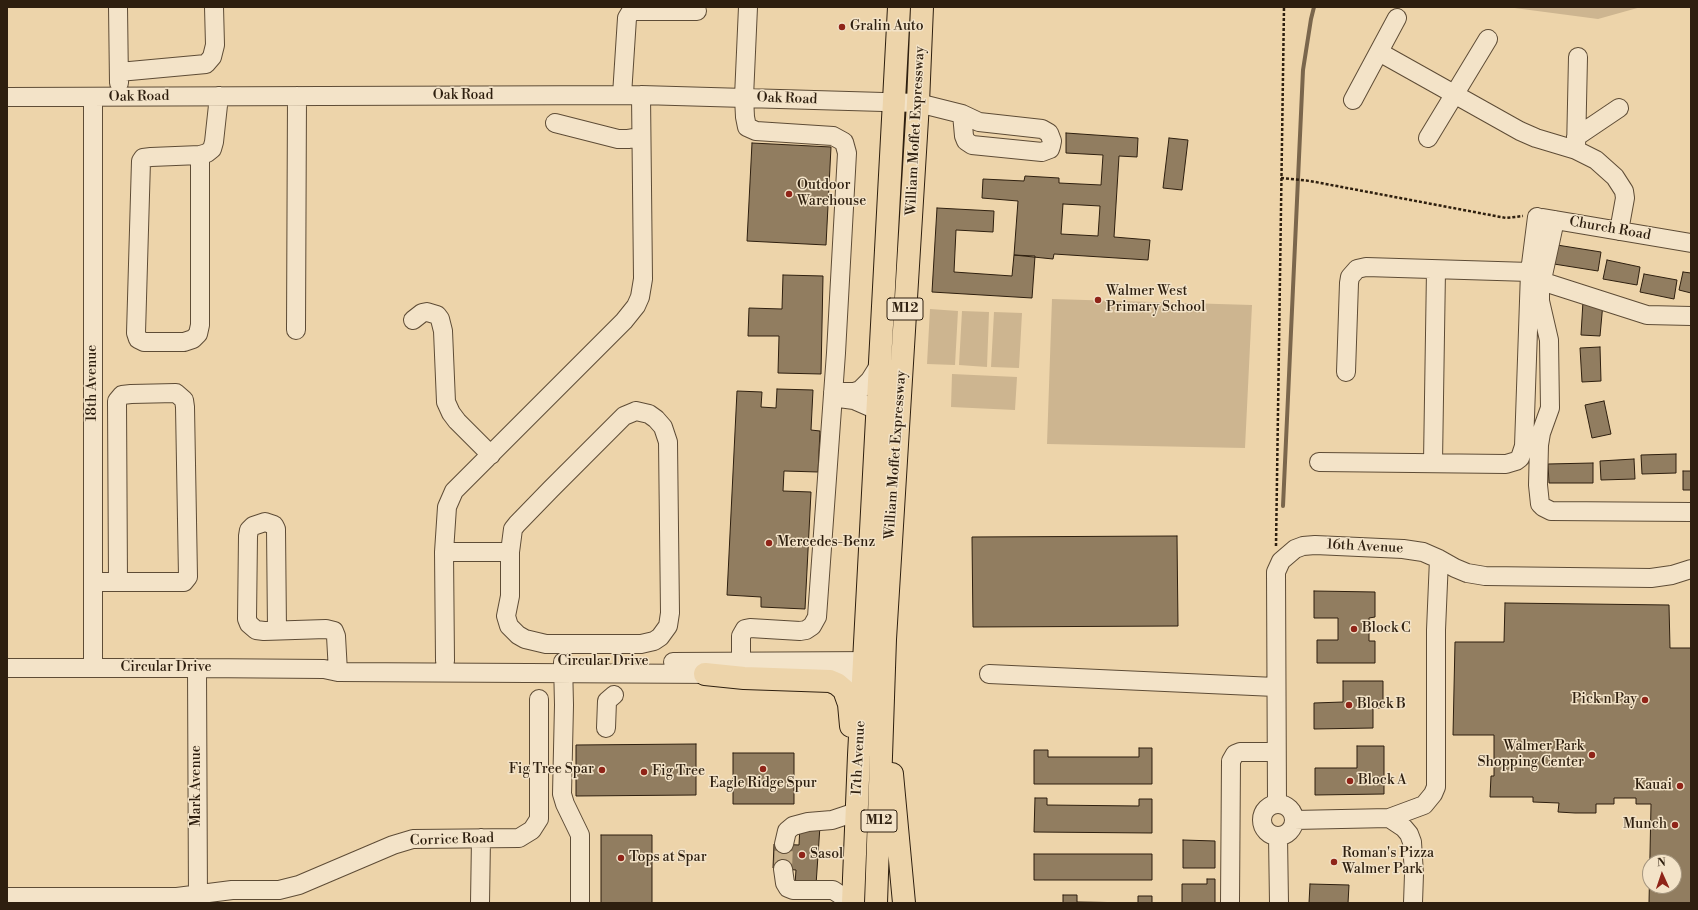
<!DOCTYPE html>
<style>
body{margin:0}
#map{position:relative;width:1698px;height:910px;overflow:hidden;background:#edd4aa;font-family:"Libre Bodoni",serif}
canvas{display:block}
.frame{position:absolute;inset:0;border:8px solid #2e1f0f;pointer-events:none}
.north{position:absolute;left:1642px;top:854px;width:40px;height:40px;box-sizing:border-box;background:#f3e3c8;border:1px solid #a4957e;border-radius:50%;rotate:357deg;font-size:11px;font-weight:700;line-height:16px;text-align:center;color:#2e1f0f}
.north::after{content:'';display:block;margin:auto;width:14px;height:18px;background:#8f2418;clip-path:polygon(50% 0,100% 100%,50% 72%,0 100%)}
</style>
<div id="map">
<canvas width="1698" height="910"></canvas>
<div class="frame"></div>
<div class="north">N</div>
</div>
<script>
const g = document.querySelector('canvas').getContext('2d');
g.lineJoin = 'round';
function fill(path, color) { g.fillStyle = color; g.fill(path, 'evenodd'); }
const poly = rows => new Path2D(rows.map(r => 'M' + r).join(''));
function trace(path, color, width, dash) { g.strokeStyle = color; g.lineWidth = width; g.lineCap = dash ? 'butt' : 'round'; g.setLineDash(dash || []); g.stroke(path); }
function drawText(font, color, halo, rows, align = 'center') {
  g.font = font + ' "Libre Bodoni",serif'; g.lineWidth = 3; g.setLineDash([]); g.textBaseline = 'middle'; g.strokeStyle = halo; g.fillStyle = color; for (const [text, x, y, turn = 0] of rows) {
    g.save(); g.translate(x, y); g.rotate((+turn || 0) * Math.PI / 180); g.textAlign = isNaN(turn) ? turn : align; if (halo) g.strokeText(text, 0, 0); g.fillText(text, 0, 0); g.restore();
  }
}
fill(poly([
 [1507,7,1641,7,1598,19],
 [1052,299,1252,305,1245,448,1047,444],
 [930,309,958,311,955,365,927,364],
 [962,311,989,312,987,367,959,365],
 [994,312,1022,313,1019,368,991,367],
 [952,374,1017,377,1015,410,951,407]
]), '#cdb590');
trace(poly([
 [1283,506,1303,70,1311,19,1314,7]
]), '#7a664c', 4);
const building = poly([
 [1066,133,1138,138,1137,157,1119,156,1114,237,1150,240,1148,260,1054,254,1053,259,1014,255,1018,201,982,198,983,179,1024,181,1025,176,1059,178,1059,183,1101,185,1103,155,1066,153,1066,133],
 [1063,204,1100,206,1098,236,1061,234,1063,204],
 [1169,138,1188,140,1182,190,1163,188,1169,138],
 [752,143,831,147,826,245,747,241,752,143],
 [937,208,994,211,993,232,956,230,954,272,1012,276,1014,255,1035,256,1032,298,932,292,937,208],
 [1557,245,1601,252,1598,271,1554,264,1557,245],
 [1607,260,1640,267,1637,285,1603,279,1607,260],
 [1683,272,1691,273,1691,293,1679,290,1683,272],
 [1644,274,1677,280,1674,299,1640,292,1644,274],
 [783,275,823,276,821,374,778,373,779,336,748,336,749,308,782,309,783,275],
 [1583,301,1603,303,1600,336,1581,335,1583,301],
 [1600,347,1601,381,1582,382,1580,348,1600,347],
 [777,389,813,390,811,430,820,431,818,472,784,471,783,491,811,492,805,609,761,607,761,597,727,595,737,391,762,392,761,407,776,408,777,389],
 [1604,401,1611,434,1592,438,1585,405,1604,401],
 [1676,454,1676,473,1642,474,1641,455,1676,454],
 [1634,459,1635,479,1601,480,1600,461,1634,459],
 [1593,463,1593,483,1549,483,1548,464,1593,463],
 [1683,471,1691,471,1691,490,1683,490,1683,471],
 [1177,536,1178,626,973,627,972,537,1177,536],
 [1314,591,1375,592,1375,617,1369,618,1369,641,1375,641,1375,663,1317,663,1317,640,1338,640,1338,618,1314,618,1314,591],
 [1505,603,1669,605,1670,648,1691,648,1691,903,1649,903,1651,804,1636,804,1636,798,1614,798,1614,804,1596,804,1596,813,1575,813,1558,812,1559,803,1533,802,1533,797,1490,797,1491,776,1494,776,1494,735,1453,735,1455,642,1504,642,1505,603],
 [1650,862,1674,862,1674,886,1650,886,1650,862],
 [1343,681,1383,681,1383,708,1373,708,1373,728,1314,729,1314,703,1343,702,1343,681],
 [696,744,696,795,576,796,576,745,696,744],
 [1357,746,1384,746,1384,794,1315,795,1315,768,1357,768,1357,746],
 [1139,748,1152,748,1152,784,1034,784,1034,750,1048,750,1048,757,1139,757,1139,748],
 [733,753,794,753,794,804,733,804,733,753],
 [1035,798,1047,798,1047,805,1139,806,1139,799,1152,799,1152,833,1034,832,1035,798],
 [800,825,820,826,816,885,795,884,796,870,773,868,774,844,799,845,800,825],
 [601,835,652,835,652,903,601,903,601,835],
 [1183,840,1215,841,1215,868,1183,868,1183,840],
 [1034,854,1152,854,1152,880,1034,880,1034,854],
 [1207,879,1215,879,1215,903,1182,903,1182,884,1207,884,1207,879],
 [1310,884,1349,885,1348,903,1309,903,1310,884],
 [1063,895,1077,895,1077,902,1138,903,1138,896,1152,896,1152,903,1063,903,1063,895]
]);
fill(building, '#917d60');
trace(building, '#2e1f0f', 1);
trace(poly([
 [783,869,784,844]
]), '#c7b08b', 18, [18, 9]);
const minor = poly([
 [118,7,119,83],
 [1379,52,1520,131,1536,138,1576,150,1596,160,1615,177,1624,191,1625,198,1619,231],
 [119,72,206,64,212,57,215,45,214,7],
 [622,95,627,18,630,13,635,11,697,11],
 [7,97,641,95,918,103,962,114,979,122,1042,129,1049,133,1052,141,1051,146,1050,149,1042,152,972,145,966,141,964,136,962,114],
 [1353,100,1397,18],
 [555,123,618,139,628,139,641,137],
 [1576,137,1619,108],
 [1428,138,1488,39],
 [1576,150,1578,57],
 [200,155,200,325,198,334,193,339,184,342,144,342,138,339,136,333,141,161,143,158,151,157,200,155,207,153,212,149,214,142,219,96],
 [1543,218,1691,243],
 [1555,220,1540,289,1540,301,1549,340,1550,408,1541,433,1539,445,1538,485,1540,504,1543,507,1551,511,1691,512],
 [1541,281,1647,315,1691,316],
 [413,320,422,313,427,312,437,315,440,319,443,331,446,402,451,413,457,421,491,455],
 [296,330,297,96],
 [1346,372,1349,283,1350,277,1357,269,1366,267,1530,272,1537,217],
 [833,392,854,392,860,390,870,380,880,364],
 [839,398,854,400,877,410],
 [636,411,649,414,656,419,663,427,668,442,670,613,668,626,660,637,654,641,641,644,546,644,525,639,518,635,509,626,506,616,510,596,510,552,513,529,517,524,551,489,624,416,636,411],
 [1319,462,1506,464,1516,461,1520,458,1524,446,1530,272],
 [1433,462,1436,270],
 [444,552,510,552],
 [93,582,184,582,188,577,185,407,184,400,176,393,131,394,122,395,117,401,118,582],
 [277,630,276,529,274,525,265,522,253,526,249,530,248,536,247,619,249,624,256,630,264,631,326,629,334,631,336,636,338,672],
 [445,661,444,552,447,507,454,491,624,321,636,306,640,297,643,279,641,95],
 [741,661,741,636,745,629,750,628,800,631,806,630,812,626,817,617,836,353,847,153,844,142,833,136,756,131,747,127,745,117,744,97,748,7],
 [563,662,564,705,562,794,565,804,580,835,580,903],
 [673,662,878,661],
 [7,668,197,668,324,669,338,672,718,674],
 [93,668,93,98],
 [197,668,198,903],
 [818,674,876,675],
 [989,674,1275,687],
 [606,728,607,701,614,695],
 [1277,804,1276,572,1281,561,1295,549,1303,546,1315,545,1403,549,1423,552,1439,559,1455,568,1467,573,1485,576,1651,578,1672,575,1691,569],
 '1262 820a16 16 0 1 1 32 0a16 16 0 1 1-32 0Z',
 [1389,818,1404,828,1409,834,1412,842,1414,874,1413,903],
 [1294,820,1389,818,1424,805,1433,794,1436,787,1436,630,1439,559],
 [1278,836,1279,903],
 [784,844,787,831,793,826,808,822,832,820,856,812],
 [783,869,785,883,788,888,793,890,833,890,842,896,848,903],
 [7,897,177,897,232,890,279,890,299,885,393,845,413,839,519,838,532,830,539,819,539,699],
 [480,903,481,838],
 [1230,903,1231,761,1235,754,1240,752,1276,752]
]);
const major = poly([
 [705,674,744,678,830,681,837,684,844,690,849,704,851,726],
 [892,774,904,903],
 [853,903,859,755,899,7],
 [876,903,885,639,918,103,922,7]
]);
trace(minor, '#5e4c36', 20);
trace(major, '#2e1f0f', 24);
trace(poly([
 [1281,178,1310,181,1506,218,1523,216],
 [1276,546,1284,7]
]), '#2e1f0f', 2.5, [3, 2]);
trace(minor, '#f3e3c8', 18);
trace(major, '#edd4aa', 22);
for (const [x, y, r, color] of [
 [842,27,4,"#8f2418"],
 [789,194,4,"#8f2418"],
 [1098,300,4,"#8f2418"],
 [769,543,4,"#8f2418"],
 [1354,629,4,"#8f2418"],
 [1645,700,4,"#8f2418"],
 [1349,705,4,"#8f2418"],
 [1592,755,4,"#8f2418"],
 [763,769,4,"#8f2418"],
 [602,770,4,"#8f2418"],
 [644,772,4,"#8f2418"],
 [1350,781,4,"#8f2418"],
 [1680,786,4,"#8f2418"],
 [1675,825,4,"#8f2418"],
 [802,855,4,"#8f2418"],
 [621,858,4,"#8f2418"],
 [1334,862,4,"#8f2418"]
]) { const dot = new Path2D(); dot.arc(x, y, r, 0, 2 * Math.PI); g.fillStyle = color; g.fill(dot); trace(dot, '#f3e3c8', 1.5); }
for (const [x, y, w] of [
 [905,309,36],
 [879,821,36]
]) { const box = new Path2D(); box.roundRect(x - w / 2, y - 11, w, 22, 3); g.fillStyle = '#f3e3c8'; g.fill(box); trace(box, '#2e1f0f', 1); }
drawText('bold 13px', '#2e1f0f', null, [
 ["M12",905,309],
 ["M12",879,821]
]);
drawText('14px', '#2e1f0f', '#f3e3c8', [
 ["Gralin Auto",850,27],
 ["Outdoor",797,186],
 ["Warehouse",797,202],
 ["Walmer West",1106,292],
 ["Primary School",1106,308],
 ["Mercedes-Benz",777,543],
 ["Block C",1362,629],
 ["Pick n Pay",1637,700,"right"],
 ["Block B",1357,705],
 ["Walmer Park",1584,747,"right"],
 ["Shopping Center",1584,763,"right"],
 ["Fig Tree Spar",594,770,"right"],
 ["Fig Tree",652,772],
 ["Block A",1358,781],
 ["Eagle Ridge Spur",763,784,"center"],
 ["Kauai",1672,786,"right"],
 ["Munch",1667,825,"right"],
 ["Roman's Pizza",1342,854],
 ["Walmer Park",1342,870],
 ["Sasol",810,855],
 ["Tops at Spar",629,858]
], 'left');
drawText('14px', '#2e1f0f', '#f3e3c8', [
 ["Oak Road",463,96],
 ["Oak Road",139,97,-1],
 ["Oak Road",787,99,2],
 ["William Moffet Expressway",916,131,-87],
 ["Church Road",1610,229,10],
 ["18th Avenue",93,383,-90],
 ["William Moffet Expressway",896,455,-86],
 ["16th Avenue",1365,547,3],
 ["Circular Drive",603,662],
 ["Circular Drive",166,668],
 ["17th Avenue",859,758,-87],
 ["Mark Avenue",197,786,-90],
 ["Corrice Road",452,840,-2]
]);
</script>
